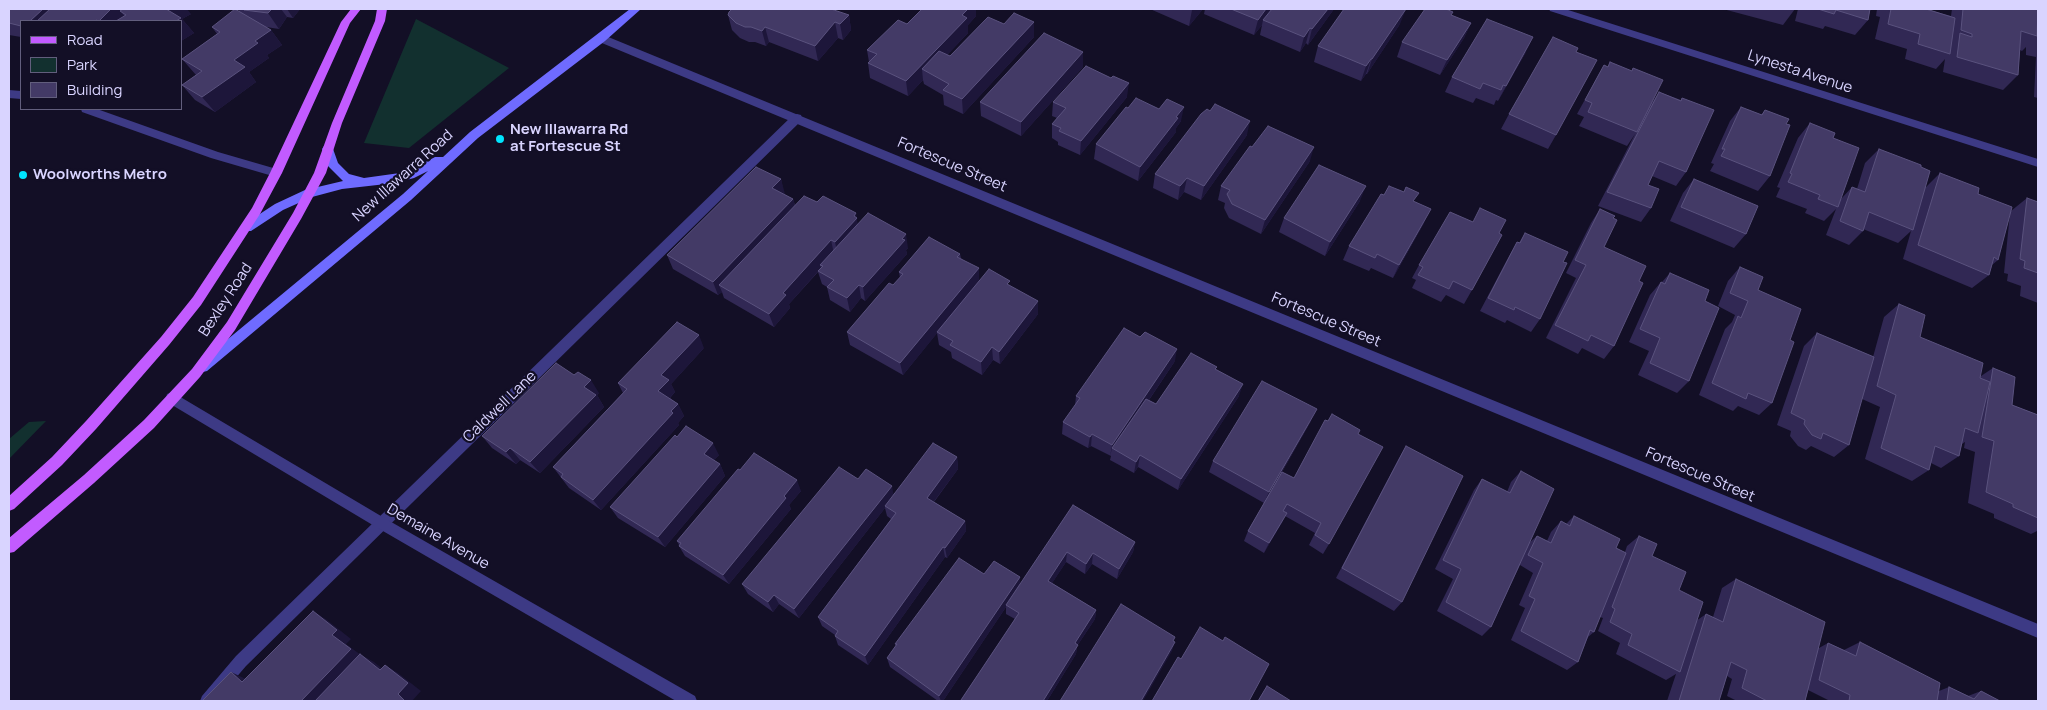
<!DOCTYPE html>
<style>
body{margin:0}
#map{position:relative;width:2047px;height:710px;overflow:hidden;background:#130f26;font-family:Manrope,sans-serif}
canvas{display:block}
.frame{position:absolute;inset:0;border:10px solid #d9d4ff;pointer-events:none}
.legend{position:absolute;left:20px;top:20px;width:162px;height:90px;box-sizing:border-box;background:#130f26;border:1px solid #625e7d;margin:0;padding:6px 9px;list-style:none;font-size:15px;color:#d9d4ff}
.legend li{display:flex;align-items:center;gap:10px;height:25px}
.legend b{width:25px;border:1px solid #625e7d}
</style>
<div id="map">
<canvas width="2047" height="710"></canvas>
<div class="frame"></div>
<ul class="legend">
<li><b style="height:6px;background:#c25bff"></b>Road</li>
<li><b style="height:14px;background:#12302f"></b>Park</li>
<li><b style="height:14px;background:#433a66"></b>Building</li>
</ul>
</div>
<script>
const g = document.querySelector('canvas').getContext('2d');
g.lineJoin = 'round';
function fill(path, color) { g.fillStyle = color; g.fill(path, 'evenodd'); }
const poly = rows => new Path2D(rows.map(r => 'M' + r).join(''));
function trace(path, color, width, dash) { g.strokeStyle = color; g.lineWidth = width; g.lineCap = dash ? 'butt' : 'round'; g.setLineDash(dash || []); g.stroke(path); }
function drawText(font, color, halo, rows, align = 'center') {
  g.font = font + ' Manrope,sans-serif'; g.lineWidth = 4.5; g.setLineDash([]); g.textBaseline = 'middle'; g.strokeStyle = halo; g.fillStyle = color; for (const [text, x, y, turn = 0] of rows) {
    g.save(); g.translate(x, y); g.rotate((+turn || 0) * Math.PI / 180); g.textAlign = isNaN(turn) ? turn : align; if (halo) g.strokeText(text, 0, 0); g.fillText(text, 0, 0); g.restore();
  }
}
fill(poly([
 [416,19,509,68,409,148,364,143],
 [46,421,9,459,9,439,29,422]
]), '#12302f');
fill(poly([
 [797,114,801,115,802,118,801,121,246,666,216,701,200,701,202,696,236,656,793,115,797,114]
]), '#3d3a85');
fill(poly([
 [1549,9,1565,9,2038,159,2038,167,1550,11,1549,9],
 [601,34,2038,624,2038,638,597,41,596,38,597,35,601,34],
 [9,90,21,91,21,99,9,98,9,90],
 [81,109,97,109,218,152,280,170,282,173,276,177,211,158,82,112,81,109],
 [172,392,386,519,695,696,697,701,676,701,376,527,167,402,166,398,167,394,172,392]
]), '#3d3a85');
fill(poly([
 [630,9,641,9,605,41,478,138,411,200,207,371,203,372,199,371,197,367,199,363,403,194,428,171,414,178,395,183,342,189,312,197,283,210,251,231,243,231,241,228,243,225,275,204,305,190,343,181,327,165,322,149,324,146,332,146,338,163,349,174,364,178,407,172,435,157,443,157,470,132,630,9]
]), '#6f6bff');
fill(poly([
 [351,9,361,9,350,23,282,173,260,214,201,305,169,345,96,429,62,465,14,509,9,511,9,496,52,457,86,421,161,337,193,297,252,208,270,173,341,22,351,9],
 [377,9,387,9,385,21,342,123,326,173,301,219,235,330,200,377,154,428,94,483,14,552,9,553,9,538,84,475,144,420,192,369,227,322,293,213,314,173,332,123,375,21,377,9]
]), '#c25bff');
fill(poly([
 [9,9,191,14,182,19,194,33,181,41,181,21,21,21,21,37,9,35],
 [238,9,300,9,293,18,287,17,279,29,266,27,271,30,282,45,267,55,269,58,249,72,256,82,215,112,195,100,182,85,196,75,182,59,217,34,212,27,240,12],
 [922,9,976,9,976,16,968,25,968,33,947,55,950,56,1004,24,1034,22,1034,37,963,114,944,105,943,95,924,84,923,80,908,96,870,78,868,63,869,62,867,50,907,24],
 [1150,9,1203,9,1189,26],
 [1205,9,1334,9,1308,45,1306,43,1300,52,1260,35,1262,25,1254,35,1204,14],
 [1723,9,1795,9,1783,25],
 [1798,9,1870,9,1868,20,1855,35,1825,26,1823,29,1795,21],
 [1877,9,1926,9,1951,16,1952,9,2038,9,2038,98,2034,97,2036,57,2026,55,2026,47,2022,51,2020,50,2018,75,2003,90,1943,72,1945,59,1936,69,1905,59,1907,49,1875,39,1880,17,1876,16],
 [728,15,849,15,851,30,843,40,838,38,818,61,769,42,766,46,755,42,749,42,740,38,732,30],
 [1471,23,1464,38,1440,75,1397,57,1402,42],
 [1400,24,1367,74,1366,74,1361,81,1314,62,1318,46],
 [1526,52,1498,101,1496,100,1494,105,1476,98,1473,103,1445,92,1452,77],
 [1576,52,1556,135,1548,149,1501,129,1509,114],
 [1610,62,1649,107,1659,92,1681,100,1682,98,1686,172,1676,186,1652,176,1648,185,1651,208,1641,222,1598,206,1635,134,1627,146,1579,126,1584,117,1577,114,1604,65,1608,67],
 [1083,67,1021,136,981,116,980,102],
 [1127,97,1080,155,1058,145,1058,142,1052,138,1052,124,1057,118,1052,116,1053,102],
 [1741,107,1761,115,1765,110,1770,176,1758,191,1710,171,1714,164,1711,163,1730,121],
 [1128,108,1181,121,1176,128,1176,132,1138,181,1094,159,1096,144],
 [1210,111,1247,135,1201,200,1184,192,1178,200,1153,188,1155,174],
 [1810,123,1833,138,1841,199,1852,187,1857,189,1865,163,1879,149,1921,167,1926,187,1940,173,2011,211,2027,198,2038,202,2038,303,2020,296,2021,286,2007,281,2008,274,2004,273,2010,213,1998,260,1992,265,1989,275,1972,288,1903,259,1911,231,1898,243,1863,229,1863,231,1849,245,1826,235,1836,209,1824,221,1805,213,1807,209,1776,197,1780,188,1777,187,1798,138],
 [1310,161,1261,234,1229,218,1224,208,1225,203,1218,200,1221,186],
 [781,179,784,194,793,199,795,205,858,224,908,248,906,250,907,254,865,301,861,298,850,312,830,300,827,287,822,284,818,272,789,304,790,308,774,327,724,298,722,292,718,295,673,269,667,255],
 [1694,179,1746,234,1734,248,1670,221,1683,193],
 [1384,195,1415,202,1424,223,1393,278,1371,268,1369,271,1343,260,1349,246],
 [1360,201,1325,256,1279,232,1284,218],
 [1600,209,1613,218,1604,247,1639,281,1614,346,1604,359,1582,348,1578,354,1546,338,1576,278,1566,273,1591,223],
 [1499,233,1472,290,1464,304,1446,295,1441,302,1412,288,1416,280,1412,278,1419,265],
 [1525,233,1563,262,1540,319,1531,332,1507,320,1505,323,1480,311,1509,256,1517,242,1519,243],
 [960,254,961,258,979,281,1010,286,1038,314,1000,364,993,360,982,375,952,358,951,352,939,345,937,333,903,375,850,345,847,332,900,278,899,272],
 [1740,267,1758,290,1790,340,1772,403,1759,415,1738,406,1733,411,1699,395,1725,329,1732,322,1735,315,1718,306,1728,281],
 [1670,273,1705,301,1689,381,1677,393,1638,375,1649,351,1629,342,1650,295,1661,282,1662,282],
 [1899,304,1920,337,1981,376,1993,368,2012,405,2038,415,2038,532,2037,531,2031,534,1994,518,1994,514,1968,503,1975,452,1964,448,1965,442,1962,444,1959,456,1941,468,1931,463,1929,470,1912,481,1865,459,1880,407,1862,399,1849,445,1834,457,1811,446,1806,450,1798,446,1790,436,1791,431,1777,425,1804,346,1817,333,1873,357,1884,317],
 [704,348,671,384,675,392,670,398,678,404,684,416,678,423,679,425,601,510,569,488,553,467,623,393,618,383],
 [1175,361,1149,400,1156,404,1216,370,1239,396,1178,490,1138,467,1134,473,1110,460,1111,456,1091,446,1088,448,1062,434,1063,422,1075,406,1076,396],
 [599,393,597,395,604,407,540,473,520,460,516,464,492,448,482,436],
 [1311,421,1282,472,1294,478,1358,434,1329,544,1323,554,1309,545,1315,533,1285,516,1264,553,1244,541,1248,531,1264,503,1209,472,1213,461],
 [677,437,719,455,714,460,720,464,725,476,665,547,618,518,610,507],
 [1406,446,1402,602,1394,611,1336,578,1399,458],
 [957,457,958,469,934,502,965,521,966,531,947,558,945,557,868,665,838,645,835,636,835,635,822,626,818,617,891,519,887,516,885,508,799,618,779,604,773,612,748,594,742,584,858,479,894,494],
 [740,470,801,491,789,505,791,509,729,584,685,556,679,546,679,545,677,541],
 [1521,471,1530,542,1537,536,1547,541,1551,532,1561,521,1566,524,1574,516,1616,548,1625,552,1627,546,1639,536,1652,556,1679,590,1696,621,1706,614,1713,617,1722,588,1736,579,1819,648,1828,643,1844,650,1860,642,1939,691,1949,687,1968,696,1981,691,2000,701,1830,701,1808,690,1805,701,1737,701,1727,696,1732,679,1727,676,1719,701,1667,701,1676,674,1666,680,1616,654,1620,643,1598,631,1603,618,1600,617,1594,632,1588,637,1578,662,1567,670,1511,640,1525,608,1519,605,1533,573,1520,565,1491,627,1482,636,1437,611,1453,579,1435,569,1474,490,1482,479,1507,492,1511,482],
 [1073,505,1135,542,1133,552,1117,579,1092,564,1085,574,1066,562,1052,583,1096,610,1095,619,1077,646,1076,654,1047,701,961,701,961,700,1015,619,1006,614,1006,607,943,701,938,701,890,667,887,658,896,646,895,644,984,574,1020,577,1020,585]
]), '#312854');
fill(poly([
 [43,9,73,9,60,21,30,21],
 [111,9,127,9,126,15,120,11,128,20,127,21,99,21],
 [165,9,187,9,191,14,182,19,194,33,181,41,181,21,175,21],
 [272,9,281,9,287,17,279,29,268,13],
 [287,9,300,9,293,18],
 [968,9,976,9,976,16,968,25,968,33,930,73,922,69,923,80,908,96,906,81],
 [1193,9,1203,9,1189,26,1192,10],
 [1266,9,1275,9,1263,20,1262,25,1254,35,1258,20],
 [1328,9,1334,9,1308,45,1312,29],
 [1406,9,1400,24,1367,74,1372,59],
 [849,15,851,30,843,40,840,24],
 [835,22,838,38,818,61,815,46],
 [1034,22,1034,37,963,114,962,99],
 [1471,23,1464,38,1440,75,1447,60],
 [765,27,769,42,766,46,762,31],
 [1310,28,1306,43,1300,52,1304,37],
 [271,30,282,45,267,55,269,58,249,72,256,82,215,112,202,97,234,60,255,41],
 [1533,37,1526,52,1498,101,1506,86],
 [1083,52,1083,67,1021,136,1021,122],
 [1371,59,1366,74,1361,81,1366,66],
 [1129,83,1127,97,1080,155,1081,141],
 [1184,107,1181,121,1176,128,1176,132,1138,181,1140,167,1176,117],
 [1250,121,1247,135,1201,200,1204,186],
 [1314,147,1310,161,1261,234,1265,220],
 [1187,178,1184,192,1178,200,1180,186],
 [781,179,785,194,776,202,772,188],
 [1366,186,1360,201,1325,256,1330,242],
 [793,199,797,213,719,285,722,292,718,295,713,282],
 [1431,209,1424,223,1393,278,1399,265],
 [856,213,859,232,838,256,835,242],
 [906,234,908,248,906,250,907,254,865,301,863,287],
 [831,240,834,254,820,265,821,268,789,304,790,308,774,327,769,314,783,293],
 [979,268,979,282,903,375,900,363],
 [859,285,861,298,850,312,847,298],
 [1038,301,1038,314,1000,364,999,352],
 [699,335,704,348,671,384,675,392,665,403,658,391,661,375],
 [992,347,993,360,982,375,981,362],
 [1177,349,1175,361,1115,450,1112,448,1110,457,1112,445],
 [591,380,599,393,597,395,604,407,540,473,530,462,584,387],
 [1243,384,1239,396,1178,490,1181,479],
 [678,404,684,416,678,423,679,425,601,510,593,500],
 [1317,409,1311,421,1264,503,1269,492],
 [1092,434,1091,446,1088,448,1090,437],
 [713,443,719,455,710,465,704,454],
 [510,448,520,460,516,464,506,452],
 [1140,455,1138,467,1134,473,1136,462],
 [957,457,958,469,929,508,927,498],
 [720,464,725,476,665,547,658,537],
 [797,480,801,491,789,505,791,509,729,584,723,575],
 [892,486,894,497,885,506,885,508,799,618,794,609],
 [1287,513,1282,523,1264,553,1269,543],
 [965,521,966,531,947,558,945,548],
 [1135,542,1133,552,1117,579,1119,569],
 [943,547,945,557,868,665,865,656],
 [1067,552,1066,562,1047,591,1048,581],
 [1093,553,1092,564,1085,574,1086,564],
 [1020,577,1020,587,1006,605,1006,607,943,701,941,701,939,696],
 [774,595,779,604,773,612,768,602],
 [1096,610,1095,619,1077,646,1076,654,1047,701,1043,701,1075,643],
 [313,611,327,620,351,639,346,644,365,658,323,701,301,701,332,635],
 [1175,642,1172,651,1143,701,1141,701],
 [360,654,374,662,394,678,380,670],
 [385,665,398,673,421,691,412,701,405,701,398,694],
 [231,672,248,680,242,682]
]), '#1d163a');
const building = poly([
 [9,9,43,9,30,21,21,21,21,26,9,23,9,9],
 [50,9,111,9,99,21,96,20,95,21,37,21,50,9],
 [123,9,166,9,181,18,176,21,116,21,126,15,120,11,123,9],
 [235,9,271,30,255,41,258,43,234,60,245,67,202,97,182,85,202,71,182,59,220,32,212,27,235,9],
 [246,9,272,9,268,13,244,10,246,9],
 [732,9,831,9,849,15,840,24,835,22,815,46,765,27,762,31,751,27,745,27,736,23,728,15,729,12,732,9],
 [922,9,968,9,962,15,967,18,906,81,868,63,877,54,867,50,898,20,907,24,922,9],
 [1231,9,1266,9,1258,20,1231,9],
 [1272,9,1328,9,1312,29,1310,28,1304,37,1263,20,1272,9],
 [1344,9,1406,9,1372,59,1371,59,1366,66,1318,46,1344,9],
 [1425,9,1446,9,1453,12,1451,15,1471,23,1447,60,1402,42,1425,9],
 [1818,9,1870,9,1868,20,1836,10,1834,14,1818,9],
 [1891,9,1926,9,1955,18,1950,54,1918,44,1920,34,1888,24,1891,9],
 [1963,9,2038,9,2037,36,2021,31,2018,75,1957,57,1960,33,1972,37,1972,34,1961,30,1963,9],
 [1014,13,1034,22,962,99,943,90,949,84,922,69,939,51,950,56,988,17,1004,24,1014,13],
 [1487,19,1533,37,1506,86,1503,85,1501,90,1483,83,1480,89,1452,77,1487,19],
 [1044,33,1083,52,1021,122,980,102,1044,33],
 [1553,37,1578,48,1576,52,1597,60,1556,135,1509,114,1553,37],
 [1610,62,1632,71,1633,68,1663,80,1637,132,1588,112,1592,103,1585,100,1604,65,1608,67,1610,62],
 [1086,66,1111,78,1113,76,1129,83,1081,141,1059,131,1061,128,1052,124,1066,108,1053,102,1086,66],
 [1659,92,1681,101,1682,98,1714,110,1686,172,1659,161,1648,185,1659,189,1651,208,1607,192,1659,92],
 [1136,98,1159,109,1167,99,1184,107,1176,117,1178,118,1140,167,1096,144,1126,107,1128,108,1136,98],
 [1215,104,1250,121,1204,186,1187,178,1180,186,1155,174,1201,114,1207,109,1210,111,1215,104],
 [1741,107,1762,115,1765,110,1789,119,1786,124,1790,125,1770,176,1721,156,1725,149,1722,149,1741,107],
 [1810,123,1835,133,1833,138,1859,148,1838,207,1818,199,1820,195,1788,182,1792,174,1790,173,1810,123],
 [1268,126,1314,147,1265,220,1232,204,1227,194,1230,190,1221,186,1250,146,1252,147,1268,126],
 [1879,149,1921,165,1921,167,1930,171,1913,230,1869,212,1863,231,1840,221,1852,187,1865,192,1879,149],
 [1319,165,1366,186,1330,242,1284,218,1319,165],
 [756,167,781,179,772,188,793,199,713,282,667,255,756,167],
 [1940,173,1979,188,1978,194,2012,207,1998,260,1994,257,1989,275,1918,245,1940,173],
 [1694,179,1758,206,1746,234,1681,207,1694,179],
 [1389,186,1404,192,1406,187,1419,193,1413,201,1431,209,1399,265,1377,254,1375,258,1349,246,1381,194,1384,195,1389,186],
 [804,196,817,202,823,196,856,213,854,216,857,218,835,242,831,240,783,293,786,295,769,314,719,285,804,196],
 [2027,198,2038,202,2038,273,2024,268,2025,261,2020,259,2027,198],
 [1480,208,1506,220,1499,233,1502,235,1472,290,1453,281,1449,289,1418,275,1423,267,1419,265,1450,212,1473,222,1480,208],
 [1600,209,1615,216,1613,218,1617,220,1604,247,1646,266,1639,281,1643,283,1614,346,1591,335,1588,341,1555,325,1586,265,1575,260,1600,209],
 [868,213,906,234,902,239,905,240,863,287,859,285,847,298,827,287,834,280,818,271,823,266,820,265,868,213],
 [1525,233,1568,252,1563,262,1567,263,1540,319,1515,307,1514,310,1488,298,1517,242,1520,243,1525,233],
 [929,237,960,254,957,257,979,268,900,363,847,332,889,283,893,285,903,274,899,272,929,237],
 [1740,267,1763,277,1758,290,1801,309,1790,340,1794,342,1772,403,1748,393,1746,399,1712,383,1738,316,1741,318,1748,301,1730,293,1740,267],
 [989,269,1010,281,1007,284,1038,301,999,352,992,347,981,362,950,345,953,341,937,332,989,269],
 [1670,273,1709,290,1705,301,1719,308,1689,381,1650,363,1660,338,1640,329,1661,282,1665,284,1670,273],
 [1899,304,1925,315,1920,337,1983,363,1980,378,1990,382,1978,433,1965,428,1959,456,1935,446,1929,470,1881,448,1896,395,1877,386,1899,304],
 [677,322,699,335,661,375,669,380,658,391,678,404,671,411,673,413,593,500,561,477,563,474,553,467,627,389,618,383,677,322],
 [1124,328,1140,337,1145,332,1177,349,1112,445,1092,434,1090,437,1063,422,1080,398,1076,396,1124,328],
 [1817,333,1874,357,1849,445,1823,433,1821,439,1812,435,1804,424,1805,420,1791,413,1817,333],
 [1191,353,1217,367,1215,369,1243,384,1181,479,1140,455,1136,462,1112,448,1146,399,1156,404,1191,353],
 [556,363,574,375,578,372,591,380,584,387,596,395,530,462,510,448,506,452,482,436,556,363],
 [1993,368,2015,377,2012,405,2038,415,2038,518,2013,507,2013,504,1986,492,1994,441,1982,437,1993,368],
 [1262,381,1317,409,1269,492,1213,461,1262,381],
 [1332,414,1360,430,1358,434,1383,447,1329,544,1315,535,1321,523,1287,504,1283,511,1287,513,1269,543,1248,531,1282,472,1294,478,1325,420,1328,421,1332,414],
 [686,426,713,443,704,454,720,464,658,537,610,507,675,435,677,437,686,426],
 [933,443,957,457,927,498,965,521,945,548,943,547,865,656,835,636,838,631,818,617,896,513,885,506,933,443],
 [1406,446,1463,476,1402,602,1342,568,1406,446],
 [754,453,797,480,784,496,786,498,723,575,679,546,681,543,677,541,738,469,740,470,754,453],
 [839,467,858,479,866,469,892,486,794,609,774,595,768,602,742,584,839,467],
 [1521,471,1554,489,1491,627,1446,602,1461,569,1443,560,1482,479,1510,493,1521,471],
 [1073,505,1135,542,1119,569,1093,553,1086,564,1067,552,1048,581,1096,610,1075,643,1078,645,1043,701,963,701,961,700,1019,613,1006,605,1073,505],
 [1574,516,1620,539,1616,548,1626,553,1594,632,1590,630,1578,662,1521,631,1535,599,1529,596,1543,563,1528,555,1537,536,1551,543,1561,521,1570,526,1574,516],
 [1639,536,1657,544,1652,556,1686,572,1679,590,1703,602,1680,672,1628,645,1632,634,1610,622,1615,609,1612,607,1639,536],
 [959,558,984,574,994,561,1020,577,939,696,887,658,897,644,895,644,959,558],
 [1736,579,1825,622,1805,701,1767,701,1742,688,1747,670,1731,662,1719,701,1679,701,1706,614,1723,622,1736,579],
 [1121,604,1175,637,1173,641,1175,642,1141,701,1060,701,1121,604],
 [313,611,337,630,332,635,351,649,301,701,202,701,231,672,242,682,313,611],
 [1200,627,1223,641,1225,637,1269,664,1249,701,1152,701,1178,657,1181,659,1200,627],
 [1860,642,1940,683,1937,701,1849,701,1850,695,1819,680,1828,643,1856,656,1860,642],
 [360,654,380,670,385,665,408,683,398,694,405,701,315,701,360,654],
 [1267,686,1291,701,1258,701,1267,686],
 [1949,687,1974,699,1981,691,2000,701,1947,701,1949,687]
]);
fill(building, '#433a66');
trace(building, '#5a527e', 1);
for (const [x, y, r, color] of [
 [500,139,5,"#00e5ff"],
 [23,175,5,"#00e5ff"]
]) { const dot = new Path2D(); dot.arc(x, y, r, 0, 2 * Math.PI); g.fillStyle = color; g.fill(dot); trace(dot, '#130f26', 2); }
drawText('15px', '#d9d4ff', '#130f26', [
 ["Lynesta Avenue",1800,72,18],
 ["Fortescue Street",952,165,23],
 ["New Illawarra Road",403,176,-42],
 ["Bexley Road",226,300,-57],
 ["Fortescue Street",1326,320,23],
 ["Caldwell Lane",500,407,-44],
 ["Fortescue Street",1700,475,23],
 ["Demaine Avenue",438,537,30]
]);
drawText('bold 15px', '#d9d4ff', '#130f26', [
 ["New Illawarra Rd",510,130],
 ["at Fortescue St",510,147],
 ["Woolworths Metro",33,175]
], 'left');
</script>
